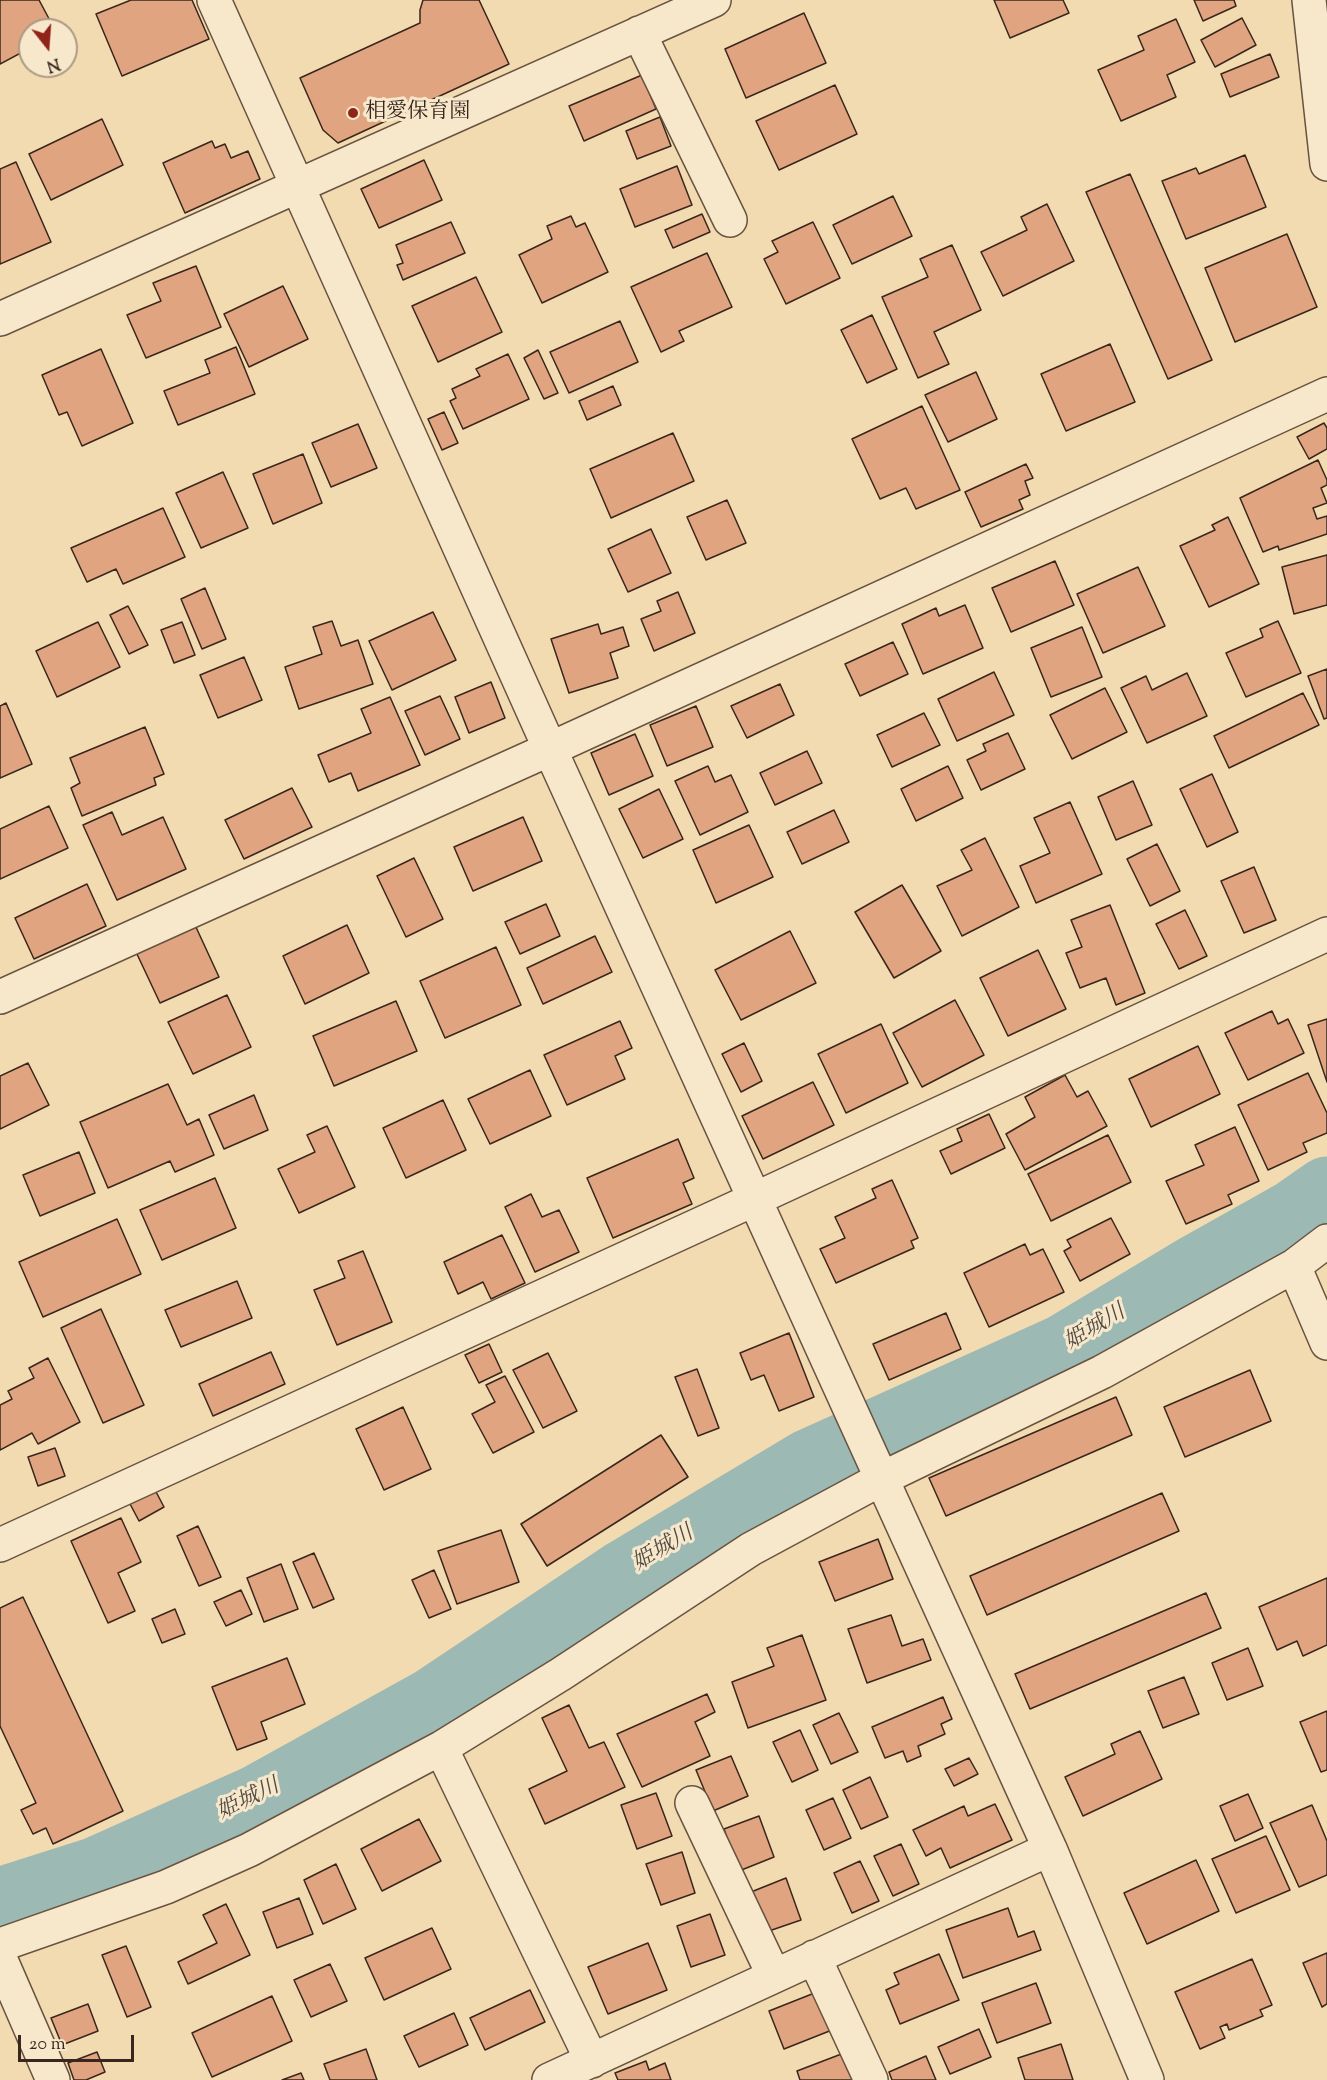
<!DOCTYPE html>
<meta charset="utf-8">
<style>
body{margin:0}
#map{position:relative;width:1327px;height:2080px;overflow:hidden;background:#f3dbb1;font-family:"Sorts Mill Goudy",serif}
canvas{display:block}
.north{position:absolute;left:18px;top:18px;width:60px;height:60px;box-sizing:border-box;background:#f7e8cc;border:2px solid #ab9a86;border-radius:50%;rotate:163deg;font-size:16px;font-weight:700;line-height:24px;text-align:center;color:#39261c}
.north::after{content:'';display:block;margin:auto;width:21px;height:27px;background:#8f2418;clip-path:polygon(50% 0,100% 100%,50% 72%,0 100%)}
.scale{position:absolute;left:18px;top:2035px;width:116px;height:27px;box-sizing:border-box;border:3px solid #39261c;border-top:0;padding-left:8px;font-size:18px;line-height:21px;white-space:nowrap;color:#39261c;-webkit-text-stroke:4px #f7e8cc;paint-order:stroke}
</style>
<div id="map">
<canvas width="1327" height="2080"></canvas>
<div class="north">N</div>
<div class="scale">20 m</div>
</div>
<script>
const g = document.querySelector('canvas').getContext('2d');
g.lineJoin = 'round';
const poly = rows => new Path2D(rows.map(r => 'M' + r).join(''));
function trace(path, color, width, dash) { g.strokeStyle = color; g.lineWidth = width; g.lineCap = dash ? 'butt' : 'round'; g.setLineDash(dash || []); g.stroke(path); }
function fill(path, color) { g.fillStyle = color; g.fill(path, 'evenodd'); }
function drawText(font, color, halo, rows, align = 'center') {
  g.font = font + ' "Sorts Mill Goudy","Noto Serif JP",serif'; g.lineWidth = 6; g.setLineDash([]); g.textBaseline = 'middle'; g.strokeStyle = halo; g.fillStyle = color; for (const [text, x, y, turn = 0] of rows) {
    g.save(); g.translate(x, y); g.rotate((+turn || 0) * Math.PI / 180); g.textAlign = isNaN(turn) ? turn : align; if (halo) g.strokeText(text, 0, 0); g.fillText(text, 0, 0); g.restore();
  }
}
trace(poly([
 [0,1902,97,1871,258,1799,433,1702,626,1573,808,1464,1063,1349,1196,1269,1294,1214,1327,1191]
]), '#9db9b4', 69);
const building = poly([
 [0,0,39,0,55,30,30,30,30,48,0,64,0,0],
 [131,0,192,0,209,39,122,76,96,14,131,0],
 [423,0,479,0,509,64,338,143,323,130,300,78,420,23,420,10,423,0],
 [994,0,1063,0,1069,13,1010,38,994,0],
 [1194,0,1234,0,1236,6,1203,21,1194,0],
 [804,13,826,63,746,98,725,49,804,13],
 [1242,18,1256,45,1215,67,1201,40,1242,18],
 [1176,19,1195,62,1167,75,1176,97,1121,121,1098,70,1144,50,1138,36,1176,19],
 [1270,54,1279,77,1230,97,1221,74,1270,54],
 [642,75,656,109,584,141,569,106,642,75],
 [835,85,857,134,779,170,756,121,835,85],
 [660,117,671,146,637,159,626,131,660,117],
 [102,119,123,165,51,200,29,154,102,119],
 [212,141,215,148,225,144,231,158,248,151,260,179,185,213,163,163,212,141],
 [1245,155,1266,207,1186,239,1162,181,1196,168,1199,174,1245,155],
 [424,160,442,200,379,228,361,189,424,160],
 [16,162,51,242,0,264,0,169,16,162],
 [677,166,692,205,635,227,620,189,677,166],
 [1130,174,1212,360,1168,379,1086,192,1130,174],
 [893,196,912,236,852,264,833,225,893,196],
 [1047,204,1074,261,1003,296,981,252,1027,230,1021,217,1047,204],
 [702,214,710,232,673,248,665,230,702,214],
 [571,216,576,227,585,223,608,272,542,303,519,255,552,239,547,226,571,216],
 [451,222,465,253,403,280,397,265,403,263,396,245,451,222],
 [813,222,840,278,786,304,764,259,778,252,772,241,813,222],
 [1287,234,1317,307,1235,342,1205,268,1287,234],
 [952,245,981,310,934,332,949,364,918,378,882,297,928,277,920,259,952,245],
 [707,253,732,307,679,331,684,341,661,352,631,287,707,253],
 [196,266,221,327,146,358,127,315,161,301,153,283,196,266],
 [476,277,502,332,438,362,412,306,476,277],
 [283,286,308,339,249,367,224,314,283,286],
 [872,315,897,369,867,383,841,330,872,315],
 [620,321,638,362,569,393,550,352,620,321],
 [1110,344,1135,402,1066,431,1041,374,1110,344],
 [236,347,255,394,178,425,164,391,210,373,205,360,236,347],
 [101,349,133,423,82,446,67,412,59,415,42,375,101,349],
 [538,350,558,393,544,399,524,358,538,350],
 [508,354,529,399,463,429,450,401,456,398,452,389,480,376,476,369,508,354],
 [976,372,997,419,948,442,925,395,976,372],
 [613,386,621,405,587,420,579,401,613,386],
 [922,406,960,490,916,509,906,488,880,499,852,439,922,406],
 [444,412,458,443,442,450,428,419,444,412],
 [1324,423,1327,428,1327,449,1309,459,1297,437,1324,423],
 [358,424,377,468,331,487,312,443,358,424],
 [673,433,694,481,611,518,590,469,673,433],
 [303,454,322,503,273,524,253,474,303,454],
 [1318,460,1327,480,1327,485,1321,488,1327,503,1313,508,1317,519,1327,516,1327,534,1279,550,1278,546,1263,552,1240,498,1318,460],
 [1026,464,1033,478,1025,481,1030,495,1019,500,1023,509,981,527,965,492,1026,464],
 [223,472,248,528,201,548,176,493,223,472],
 [727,500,746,543,706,560,687,517,727,500],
 [163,508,185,557,123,584,116,569,87,582,71,548,163,508],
 [1228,517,1259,584,1209,607,1180,546,1215,530,1212,525,1228,517],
 [651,529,671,573,628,592,608,549,651,529],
 [1327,555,1327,605,1294,614,1282,567,1327,555],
 [1055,561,1074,605,1011,632,992,588,1055,561],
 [1138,567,1165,626,1103,653,1077,594,1138,567],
 [205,588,226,639,202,649,181,599,205,588],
 [678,592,695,633,654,651,641,619,661,611,657,601,678,592],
 [965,605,983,648,923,674,902,624,936,608,939,616,965,605],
 [128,606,148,645,129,654,110,615,128,606],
 [433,612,456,660,392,690,369,641,433,612],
 [332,621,341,646,358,640,373,684,299,709,285,667,322,654,313,627,332,621],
 [1278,621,1301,673,1246,697,1226,653,1263,637,1260,629,1278,621],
 [98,622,120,667,57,697,36,651,98,622],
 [182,622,195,655,174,663,161,630,182,622],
 [598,624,601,634,623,627,629,646,610,653,618,678,569,693,551,639,598,624],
 [1082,627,1102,677,1051,697,1031,648,1082,627],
 [893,642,908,674,860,696,845,664,893,642],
 [244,657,262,700,218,718,200,675,244,657],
 [1327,669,1327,718,1324,719,1308,676,1327,669],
 [994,672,1014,715,957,741,938,699,994,672],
 [1187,673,1207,716,1147,743,1121,688,1146,676,1152,690,1187,673],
 [491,682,505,718,469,733,455,697,491,682],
 [780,684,794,715,747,738,731,706,780,684],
 [1105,688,1127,732,1072,759,1050,715,1105,688],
 [1303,693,1319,725,1229,768,1214,736,1303,693],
 [440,696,460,739,425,755,405,711,440,696],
 [390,697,420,765,358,791,351,773,329,782,318,755,371,733,361,709,390,697],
 [6,703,32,764,0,778,0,706,6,703],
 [696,706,713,747,667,766,650,725,696,706],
 [924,713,940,745,892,767,877,735,924,713],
 [145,727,164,774,154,778,156,785,82,816,71,788,80,783,70,758,145,727],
 [1008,733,1025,769,981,790,967,760,986,751,983,744,1008,733],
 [635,734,653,776,609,795,591,753,635,734],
 [807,751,822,783,775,805,760,773,807,751],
 [708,766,715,782,731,775,748,812,700,835,675,781,708,766],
 [948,766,963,798,916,821,901,789,948,766],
 [1212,774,1238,832,1207,847,1180,789,1212,774],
 [1133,781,1152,825,1116,840,1098,797,1133,781],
 [292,788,312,827,244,859,225,820,292,788],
 [659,789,683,839,643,858,619,809,659,789],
 [1070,802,1102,874,1036,903,1020,866,1050,853,1034,818,1070,802],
 [49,806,68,848,0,879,0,829,49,806],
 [834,810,849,842,802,864,787,832,834,810],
 [112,812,122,835,163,817,186,869,117,900,83,825,112,812],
 [523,817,542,861,473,891,454,847,523,817],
 [749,825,773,877,716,903,693,850,749,825],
 [985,838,1019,907,962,936,937,886,972,870,961,850,985,838],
 [1157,844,1180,891,1150,906,1127,859,1157,844],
 [414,858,443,919,406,937,377,876,414,858],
 [1254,867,1276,920,1244,933,1221,881,1254,867],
 [87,884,106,926,34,959,15,918,87,884],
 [902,885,941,951,894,978,855,912,902,885],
 [546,904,560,936,520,954,505,922,546,904],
 [1110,905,1145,993,1116,1005,1106,978,1080,988,1066,953,1082,947,1071,920,1110,905],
 [1185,910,1207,956,1179,969,1156,924,1185,910],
 [195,925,219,977,160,1003,136,952,195,925],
 [347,925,369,973,305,1004,283,956,347,925],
 [790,931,816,983,741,1020,715,970,790,931],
 [595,936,612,972,543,1004,527,968,595,936],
 [496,947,521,1005,445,1038,420,981,496,947],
 [1038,950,1066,1009,1008,1036,980,978,1038,950],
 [227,995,251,1047,193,1074,168,1022,227,995],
 [955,1000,984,1055,922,1087,893,1033,955,1000],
 [396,1001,417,1051,334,1086,313,1036,396,1001],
 [1272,1011,1278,1024,1288,1019,1304,1053,1248,1080,1225,1033,1272,1011],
 [1327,1019,1327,1082,1308,1025,1327,1019],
 [620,1021,632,1048,615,1056,625,1079,567,1105,544,1055,620,1021],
 [881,1024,908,1083,846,1113,818,1054,881,1024],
 [744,1043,762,1081,741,1092,722,1054,744,1043],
 [1198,1046,1220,1094,1151,1127,1129,1079,1198,1046],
 [28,1063,49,1105,0,1129,0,1076,28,1063],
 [530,1070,551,1116,490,1144,468,1099,530,1070],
 [1308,1073,1327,1113,1327,1133,1303,1143,1307,1152,1268,1170,1238,1105,1308,1073],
 [1065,1075,1077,1097,1088,1091,1107,1126,1025,1170,1006,1134,1035,1117,1025,1097,1065,1075],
 [813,1082,834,1125,763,1159,742,1116,813,1082],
 [168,1084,187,1125,199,1119,214,1155,175,1172,170,1161,108,1188,80,1122,168,1084],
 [254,1095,268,1130,224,1149,209,1115,254,1095],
 [443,1100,466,1150,406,1178,383,1128,443,1100],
 [989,1114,1005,1148,951,1174,940,1151,962,1141,957,1129,989,1114],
 [327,1126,355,1187,299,1213,278,1169,315,1152,307,1135,327,1126],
 [1235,1127,1259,1181,1228,1195,1232,1204,1186,1224,1166,1181,1204,1165,1195,1145,1235,1127],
 [1108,1135,1131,1182,1051,1221,1028,1174,1108,1135],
 [678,1139,694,1178,683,1183,692,1204,613,1238,587,1178,678,1139],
 [79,1152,95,1193,40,1216,23,1175,79,1152],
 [215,1178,236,1228,162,1260,140,1210,215,1178],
 [892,1180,918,1238,911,1241,914,1248,836,1283,820,1249,845,1238,835,1217,876,1198,872,1189,892,1180],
 [531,1194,542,1217,559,1210,579,1252,535,1272,505,1207,531,1194],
 [1111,1218,1130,1254,1080,1281,1064,1251,1071,1247,1067,1240,1111,1218],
 [117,1219,141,1274,43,1317,19,1262,117,1219],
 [502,1235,525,1283,491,1299,483,1282,458,1294,444,1262,502,1235],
 [1025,1244,1030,1255,1043,1249,1064,1292,989,1327,964,1273,1025,1244],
 [363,1251,392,1322,337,1345,314,1290,345,1278,338,1261,363,1251],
 [237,1281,252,1318,181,1347,165,1310,237,1281],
 [101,1309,144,1405,103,1423,61,1328,101,1309],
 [946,1313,961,1349,889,1380,873,1344,946,1313],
 [789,1333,814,1397,779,1411,764,1375,751,1380,740,1353,789,1333],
 [489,1344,502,1372,479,1383,465,1355,489,1344],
 [271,1352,285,1384,213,1416,199,1384,271,1352],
 [548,1353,577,1411,543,1428,513,1370,548,1353],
 [48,1358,80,1422,38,1444,32,1433,0,1450,0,1405,12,1399,8,1391,34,1378,29,1368,48,1358],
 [697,1369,719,1428,698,1436,675,1377,697,1369],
 [1250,1370,1271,1421,1185,1457,1164,1407,1250,1370],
 [505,1376,534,1432,493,1453,472,1414,495,1402,486,1385,505,1376],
 [1116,1397,1132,1435,946,1516,929,1478,1116,1397],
 [403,1407,431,1469,384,1490,356,1429,403,1407],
 [661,1435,688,1477,547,1566,521,1524,661,1435],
 [55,1448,65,1476,38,1486,28,1457,55,1448],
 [154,1488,164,1507,139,1521,129,1502,154,1488],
 [1162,1493,1179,1531,987,1615,970,1576,1162,1493],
 [121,1518,141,1562,118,1573,135,1611,108,1623,71,1541,121,1518],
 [198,1526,221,1577,199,1586,177,1536,198,1526],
 [501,1530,519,1582,457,1604,438,1551,501,1530],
 [878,1539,893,1579,835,1601,819,1562,878,1539],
 [314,1553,334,1599,313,1608,293,1562,314,1553],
 [281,1564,298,1609,264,1622,247,1578,281,1564],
 [434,1570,451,1609,429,1618,412,1580,434,1570],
 [1327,1578,1327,1645,1303,1656,1297,1641,1277,1650,1259,1607,1327,1578],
 [241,1590,252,1614,226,1626,214,1602,241,1590],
 [1206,1593,1221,1628,1030,1709,1015,1674,1206,1593],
 [23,1597,123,1811,53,1844,46,1828,33,1834,21,1810,36,1803,0,1726,0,1608,23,1597],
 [175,1609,185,1634,162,1643,152,1619,175,1609],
 [891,1615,902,1646,923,1639,931,1660,867,1683,848,1629,891,1615],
 [802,1635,826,1700,748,1728,732,1682,774,1666,767,1648,802,1635],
 [1248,1648,1263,1686,1227,1700,1212,1663,1248,1648],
 [287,1658,305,1704,261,1722,267,1739,237,1750,212,1687,287,1658],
 [1184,1677,1199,1714,1163,1728,1148,1691,1184,1677],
 [707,1694,715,1712,695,1722,710,1756,642,1787,617,1734,707,1694],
 [943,1697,952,1719,941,1724,945,1734,918,1746,921,1756,907,1762,903,1751,885,1758,872,1727,943,1697],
 [569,1705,589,1748,604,1742,625,1787,545,1824,529,1789,567,1771,542,1718,569,1705],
 [1327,1711,1327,1770,1321,1772,1300,1722,1327,1711],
 [839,1713,858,1752,831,1764,813,1725,839,1713],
 [800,1730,818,1770,792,1782,773,1742,800,1730],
 [1140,1731,1162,1779,1083,1816,1065,1777,1115,1754,1111,1744,1140,1731],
 [731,1756,748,1796,713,1811,696,1770,731,1756],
 [969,1758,978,1774,954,1786,945,1769,969,1758],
 [870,1777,888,1817,861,1829,843,1790,870,1777],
 [656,1793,672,1836,637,1849,621,1805,656,1793],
 [1248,1794,1263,1828,1235,1841,1220,1806,1248,1794],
 [833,1798,851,1838,824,1850,806,1810,833,1798],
 [995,1804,1012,1840,950,1868,941,1848,926,1856,913,1830,964,1806,968,1816,995,1804],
 [1312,1805,1327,1841,1327,1875,1299,1887,1270,1823,1312,1805],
 [759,1816,774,1857,739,1871,724,1829,759,1816],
 [419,1819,441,1861,382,1891,361,1849,419,1819],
 [1266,1836,1290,1890,1236,1913,1212,1859,1266,1836],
 [901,1844,919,1884,893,1896,874,1856,901,1844],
 [682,1852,695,1893,661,1905,646,1864,682,1852],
 [1196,1860,1219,1911,1147,1944,1124,1893,1196,1860],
 [860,1861,879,1901,852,1913,834,1873,860,1861],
 [336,1864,356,1909,323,1924,304,1880,336,1864],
 [786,1878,801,1920,766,1932,751,1892,786,1878],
 [299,1898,313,1934,277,1948,263,1912,299,1898],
 [226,1904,250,1955,188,1984,178,1962,217,1943,203,1915,226,1904],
 [1008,1908,1018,1937,1034,1931,1041,1950,963,1978,946,1930,1008,1908],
 [710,1914,725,1955,691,1967,677,1926,710,1914],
 [432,1928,451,1969,384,2000,365,1958,432,1928],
 [648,1943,667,1990,608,2014,588,1967,648,1943],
 [126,1946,151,2007,127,2017,102,1955,126,1946],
 [1327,1953,1327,2004,1322,2007,1303,1963,1327,1953],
 [939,1954,959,2000,900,2024,886,1990,899,1984,894,1973,939,1954],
 [1252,1959,1272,2005,1260,2010,1263,2016,1229,2030,1227,2024,1220,2027,1225,2038,1200,2049,1175,1992,1252,1959],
 [330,1964,347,2001,311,2017,294,1980,330,1964],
 [1036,1983,1051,2023,997,2043,982,2003,1036,1983],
 [530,1990,545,2022,485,2050,470,2018,530,1990],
 [817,1992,832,2030,784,2049,769,2011,817,1992],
 [272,1996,292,2041,212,2077,192,2033,272,1996],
 [88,2004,98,2031,62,2045,51,2018,88,2004],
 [454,2013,468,2045,419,2067,404,2036,454,2013],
 [979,2029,991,2057,950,2074,938,2047,979,2029],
 [1061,2044,1073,2080,1025,2080,1018,2058,1061,2044],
 [366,2049,377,2080,330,2080,324,2064,366,2049],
 [97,2052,105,2072,86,2080,74,2080,68,2063,97,2052],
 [844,2053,855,2080,800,2080,797,2071,844,2053],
 [926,2056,936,2080,892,2080,889,2072,926,2056],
 [646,2061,649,2070,665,2063,671,2080,618,2080,615,2073,646,2061],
 [301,2073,304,2080,282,2080,301,2073]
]);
fill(building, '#e1a480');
trace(building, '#39261c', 1.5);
const street = poly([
 [214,0,550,749,1050,1849,1147,2080],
 [1309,0,1327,164],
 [639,33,730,220],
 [0,319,714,0],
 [0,997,550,749,1327,394],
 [1294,1266,1327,1343],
 [0,1545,755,1199,1327,934],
 [441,1748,592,2061],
 [692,1803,774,1976],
 [0,1945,166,1887,249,1850,441,1748,561,1674,751,1549,883,1478,1102,1372,1294,1266,1327,1241],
 [814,1957,871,2080],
 [0,1958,53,2080],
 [549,2080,1050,1849]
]);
trace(street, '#685341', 36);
trace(street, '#f7e8cc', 33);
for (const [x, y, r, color] of [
 [353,113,6,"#8f2418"]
]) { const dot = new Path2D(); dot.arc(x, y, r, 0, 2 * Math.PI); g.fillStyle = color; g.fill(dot); trace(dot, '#f7e8cc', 2); }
drawText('21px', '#39261c', '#f7e8cc', [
 ["相愛保育園",365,113]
], 'left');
drawText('italic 22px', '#524b42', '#f7e8cc', [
 ["姫城川",1096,1329,-31],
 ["姫城川",664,1550,-31],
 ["姫城川",249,1801,-26]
]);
</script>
